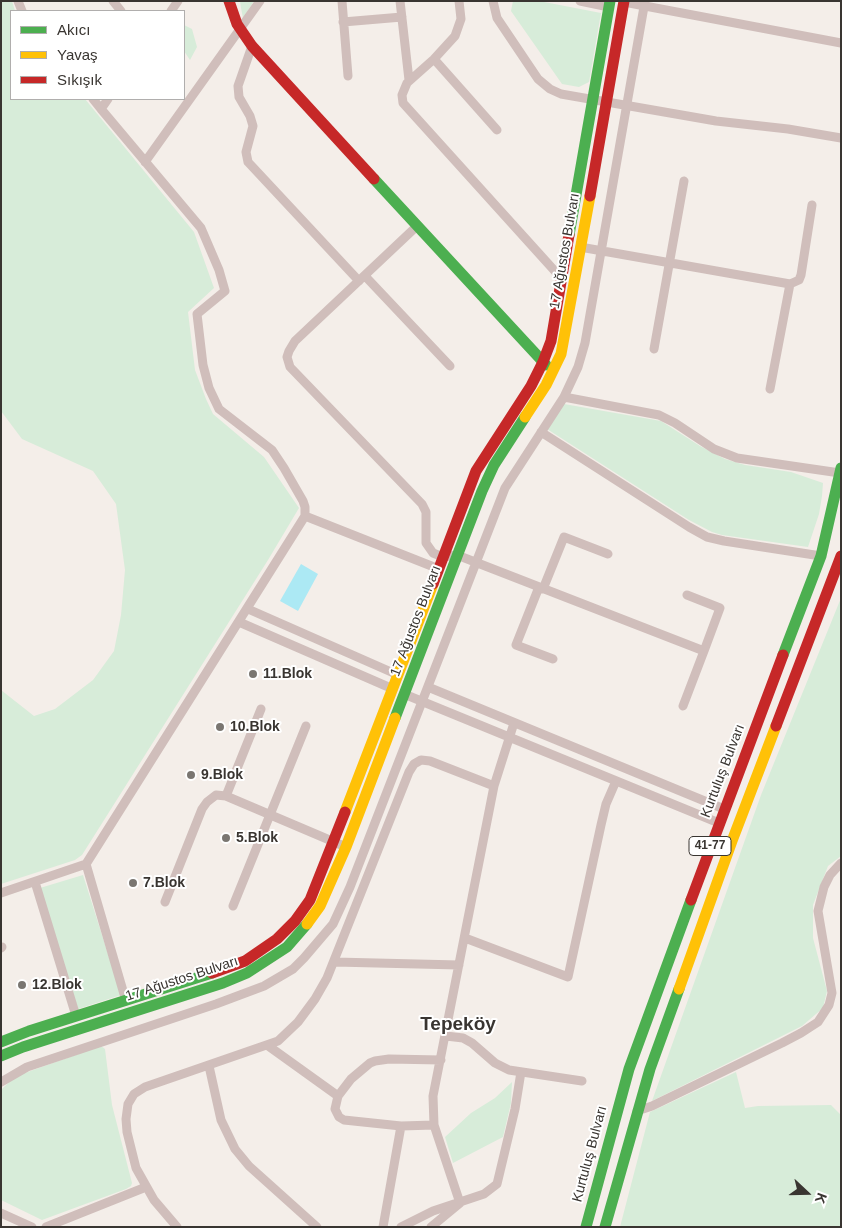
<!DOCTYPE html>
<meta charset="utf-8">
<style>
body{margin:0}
#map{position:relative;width:842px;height:1228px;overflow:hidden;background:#f4eee9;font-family:Arial,sans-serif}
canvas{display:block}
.frame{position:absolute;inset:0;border:2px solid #393531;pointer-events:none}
.legend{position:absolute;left:10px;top:10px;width:175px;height:90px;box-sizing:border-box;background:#fff;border:1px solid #b0aead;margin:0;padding:6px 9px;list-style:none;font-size:15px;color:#393531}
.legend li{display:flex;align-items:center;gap:10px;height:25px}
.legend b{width:25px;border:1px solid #b0aead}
.north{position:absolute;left:782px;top:1168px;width:50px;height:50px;-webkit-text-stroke:4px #fff;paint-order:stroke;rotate:111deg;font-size:14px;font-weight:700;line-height:20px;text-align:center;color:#393531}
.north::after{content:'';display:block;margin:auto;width:18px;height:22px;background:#393531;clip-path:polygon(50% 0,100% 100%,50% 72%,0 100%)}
</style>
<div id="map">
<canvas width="842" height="1228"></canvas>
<div class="frame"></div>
<ul class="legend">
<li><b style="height:6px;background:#4caf50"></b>Akıcı</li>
<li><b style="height:6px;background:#ffc107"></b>Yavaş</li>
<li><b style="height:6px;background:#c62828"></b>Sıkışık</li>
</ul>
<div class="north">K</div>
</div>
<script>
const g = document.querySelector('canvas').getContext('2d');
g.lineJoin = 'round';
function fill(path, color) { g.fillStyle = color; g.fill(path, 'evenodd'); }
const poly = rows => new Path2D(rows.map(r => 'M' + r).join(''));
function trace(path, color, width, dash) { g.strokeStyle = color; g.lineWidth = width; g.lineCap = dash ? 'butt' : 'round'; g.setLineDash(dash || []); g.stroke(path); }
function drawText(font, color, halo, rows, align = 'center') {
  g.font = font + ' Arial,sans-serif'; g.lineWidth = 4; g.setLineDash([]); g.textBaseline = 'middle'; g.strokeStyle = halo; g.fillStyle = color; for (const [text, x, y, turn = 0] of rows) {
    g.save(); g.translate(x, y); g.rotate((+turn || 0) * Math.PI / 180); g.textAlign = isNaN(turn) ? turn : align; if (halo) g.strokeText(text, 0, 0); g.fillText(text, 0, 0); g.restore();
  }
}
fill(poly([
 [1,1,12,1,15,11,11,11,11,99,85,99,194,232,214,288,188,312,195,370,206,399,213,414,264,457,299,508,268,560,82,855,75,860,1,884,1,690,34,716,55,709,93,680,114,651,121,615,125,570,116,504,93,471,22,439,1,411],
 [240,1,254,1,243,18,241,8],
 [513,1,539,1,601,13,589,82,579,87,562,84,511,11],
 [184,25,192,29,197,47,190,60,184,51],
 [564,404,661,421,700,446,725,459,745,465,791,472,823,483,822,496,819,514,808,547,722,535,712,532,689,520,547,429],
 [841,598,841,856,828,866,813,905,813,938,827,991,823,1008,802,1026,652,1101,761,795],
 [83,875,121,995,78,1009,40,888],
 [101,1046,105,1049,112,1105,132,1183,131,1186,126,1189,42,1220,1,1200,1,1090,10,1081,19,1075],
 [736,1072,745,1108,758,1106,831,1105,841,1115,841,1227,620,1227,650,1112],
 [512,1082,511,1103,503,1137,453,1163,445,1137,471,1113,495,1098]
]), '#d7ecd9');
fill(poly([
 [301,564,318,574,298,611,280,601]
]), '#ace9f4');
trace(poly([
 [18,1,22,11],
 [113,1,121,11],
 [342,1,348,76],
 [400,1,409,80],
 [459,1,461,19,455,36,434,59,407,83,402,95,403,103,562,279],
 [493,1,497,18,538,79,550,89,561,94,716,121,788,129,841,138],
 [580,1,609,7],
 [624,2,841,43],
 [171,11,178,1],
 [343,22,402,17],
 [252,46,238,86,239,97,250,116,253,126,246,152,248,162,359,281],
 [434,59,497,130],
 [93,99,101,109],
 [108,99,101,109,201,228,219,270,225,291,197,314,203,365,209,388,219,409,272,450,284,468,303,501,305,507,305,516,439,569],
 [145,162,260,1],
 [417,226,295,341,289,351,287,357,290,367,422,504,426,512,426,543,433,553,443,557,457,555,704,651,683,706],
 [580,247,790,284,770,389],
 [365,276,450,366],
 [790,284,799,280,801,275,812,205],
 [654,349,684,181],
 [564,397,659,415,675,423,714,449,737,458,840,473],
 [541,432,689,527,707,537,724,541,821,556],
 [539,587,516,645,553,659],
 [543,589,564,537,608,554],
 [687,595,720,608,704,651],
 [248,609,398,675],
 [239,622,393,689],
 [428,687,724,809],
 [404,694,719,823],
 [226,796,261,709],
 [86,864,126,1001],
 [35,882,76,1016],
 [1,893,86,864,305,516],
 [165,902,202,809,207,802,216,795,226,796,346,847],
 [233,906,306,726],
 [465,938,568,977,601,825,606,804,616,781],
 [1,948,2,947],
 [335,962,459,965],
 [446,1036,463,1038,472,1043,495,1063,509,1070,582,1081],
 [267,1045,338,1096,351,1079,370,1063,375,1061,389,1059,441,1060],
 [209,1066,221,1120,235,1149,249,1166,317,1227],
 [1,1082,27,1067,216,1004,264,986,293,969,304,958,333,924,350,887,505,488,564,397,578,367,585,343,645,1],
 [338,1096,335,1109,339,1117,344,1120,401,1126,434,1125],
 [637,1111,652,1106,782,1043,801,1033,818,1022,829,1005,832,993,818,911,824,887,830,875,841,863],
 [1,1213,32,1227],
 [46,1227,146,1187],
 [177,1227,154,1200,136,1168,127,1132,126,1119,128,1104,134,1094,145,1087,278,1041,298,1022,315,999,327,978,409,772,414,764,421,760,430,761,494,786],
 [383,1227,401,1126],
 [401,1227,433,1211,484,1194,497,1184,515,1109,521,1072],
 [431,1227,460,1203,434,1125,433,1096,494,786,514,723]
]), '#d0bebb', 9);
trace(poly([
 [374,179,546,365],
 [569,235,610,1],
 [783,655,821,556,841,468],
 [395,718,482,491,494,465,525,417],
 [1,1042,29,1031,212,973],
 [1,1056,23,1047,223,983,247,973,287,947,307,924],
 [586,1227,629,1069,691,900],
 [605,1227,650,1069,679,989]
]), '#4caf50', 11);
trace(poly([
 [525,417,546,385,561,354,590,196],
 [345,812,433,584],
 [307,924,320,906,346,847,395,718],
 [679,989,732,841,776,726]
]), '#ffc107', 11);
trace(poly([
 [229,1,237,24,252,46,374,179],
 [590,196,624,1],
 [433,584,476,471,531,386,543,362,551,341,569,235],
 [776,726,841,556],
 [691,900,783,655],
 [212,973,245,961,277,939,295,921,310,900,345,812]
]), '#c62828', 11);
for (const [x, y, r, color] of [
 [253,674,5,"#7a7671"],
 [220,727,5,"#7a7671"],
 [191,775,5,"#7a7671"],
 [226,838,5,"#7a7671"],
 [133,883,5,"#7a7671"],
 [22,985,5,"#7a7671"]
]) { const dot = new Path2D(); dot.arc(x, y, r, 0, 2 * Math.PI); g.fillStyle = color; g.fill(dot); trace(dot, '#fff', 2); }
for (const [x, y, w] of [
 [710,846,42]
]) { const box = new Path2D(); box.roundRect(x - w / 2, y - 9.5, w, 19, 4); g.fillStyle = '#fff'; g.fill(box); trace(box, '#393531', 1); }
drawText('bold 12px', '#393531', null, [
 ["41-77",710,846]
]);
drawText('14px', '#393531', '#fff', [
 ["17 Ağustos Bulvarı",565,251,-80],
 ["17 Ağustos Bulvarı",416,621,-69],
 ["Kurtuluş Bulvarı",723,771,-69],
 ["17 Ağustos Bulvarı",182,979,-18],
 ["Kurtuluş Bulvarı",590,1154,-75]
]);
drawText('bold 14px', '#393531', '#fff', [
 ["11.Blok",263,674],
 ["10.Blok",230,727],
 ["9.Blok",201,775],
 ["5.Blok",236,838],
 ["7.Blok",143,883],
 ["12.Blok",32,985]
], 'left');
drawText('bold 19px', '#393531', '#fff', [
 ["Tepeköy",458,1025]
]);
</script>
